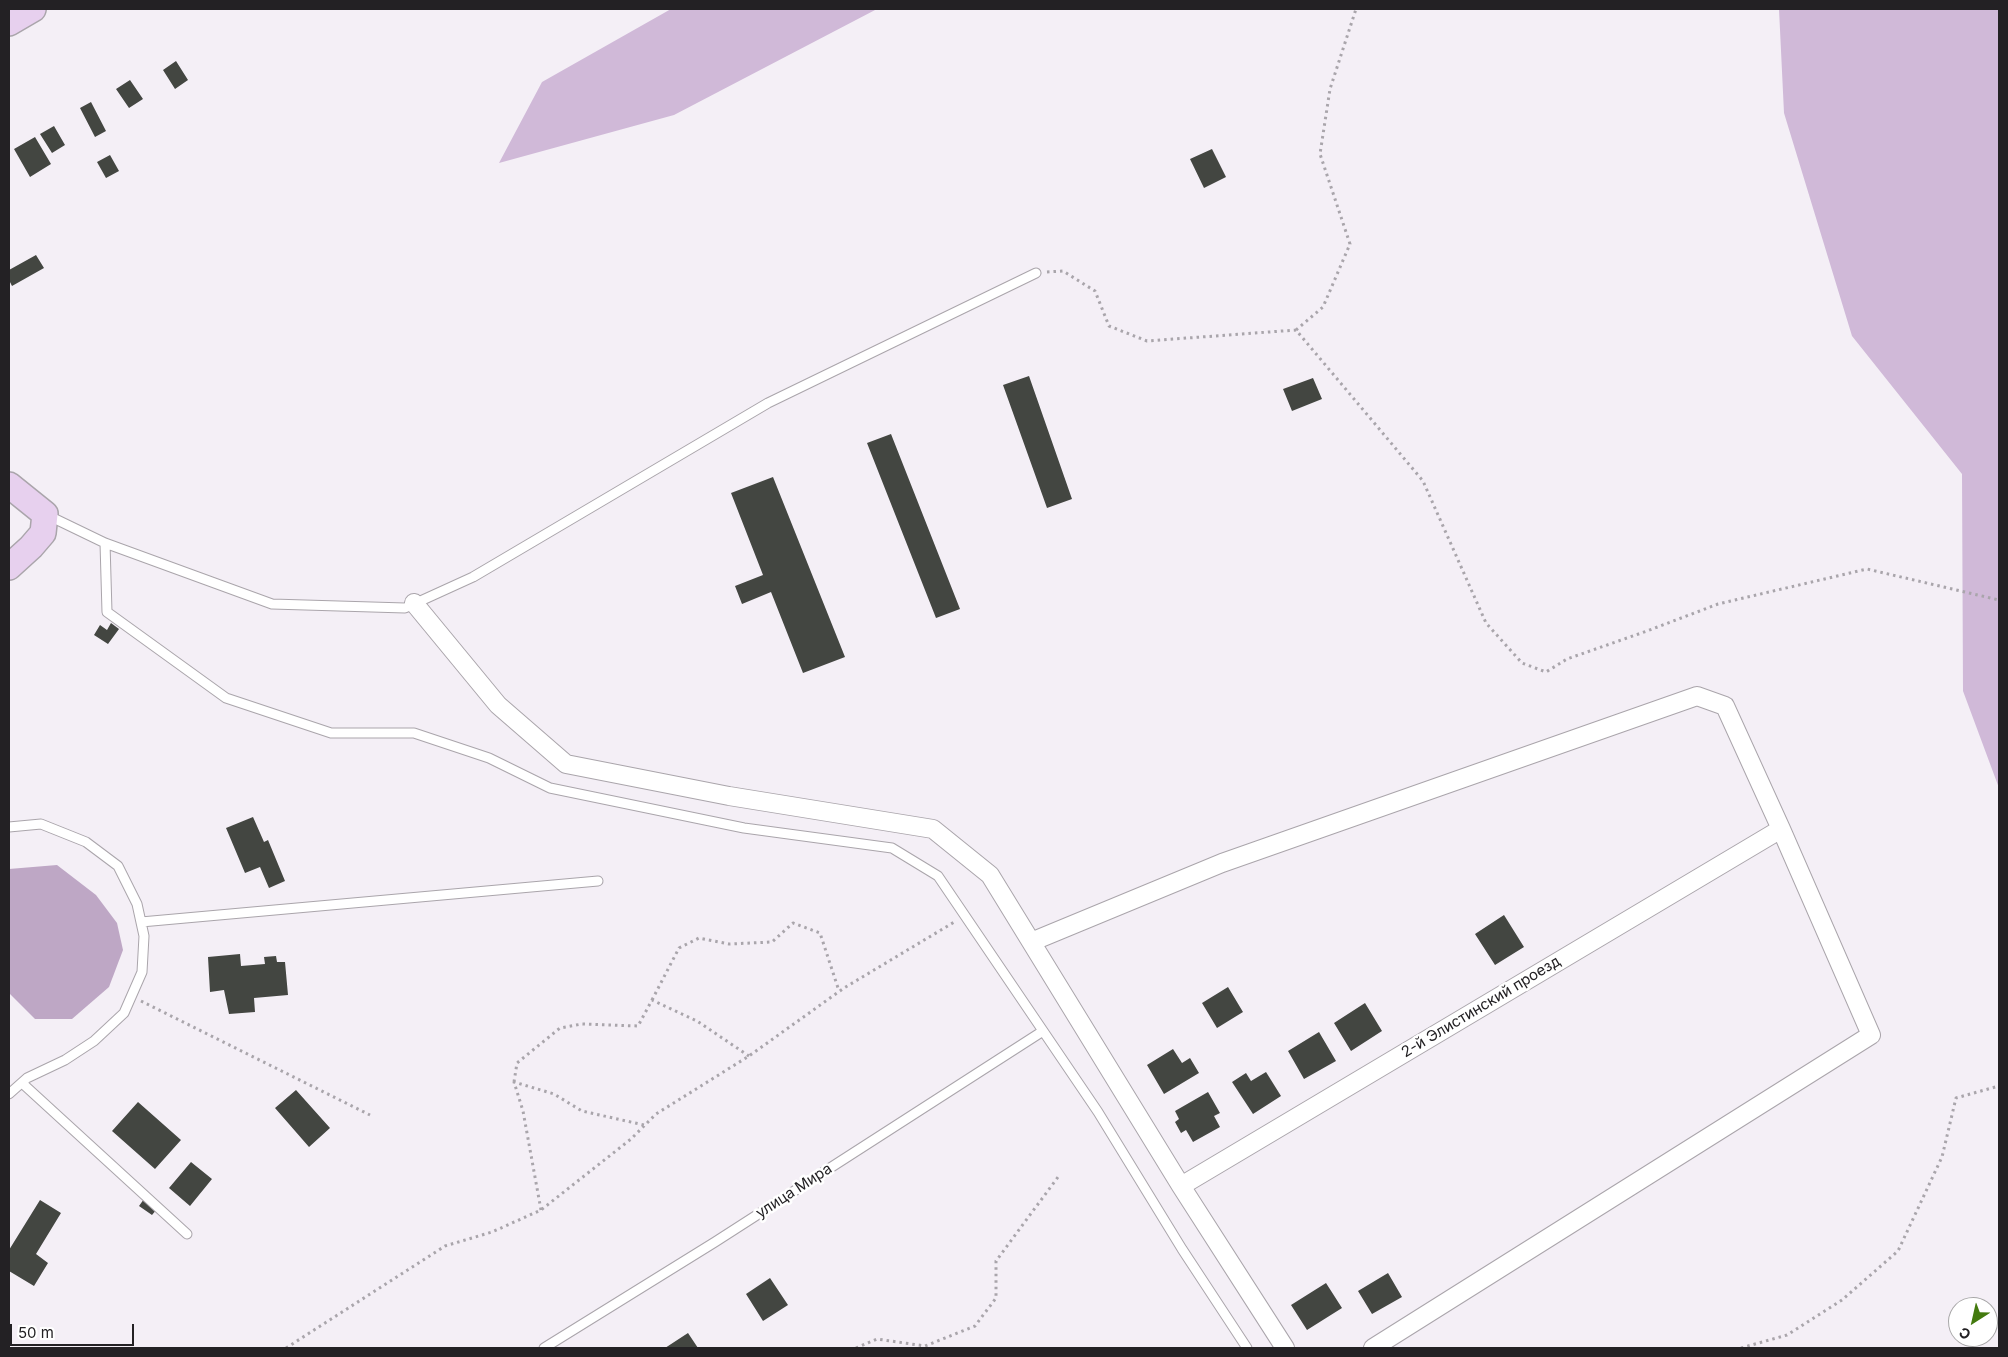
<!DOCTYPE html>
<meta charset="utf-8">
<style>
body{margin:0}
#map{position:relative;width:2008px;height:1357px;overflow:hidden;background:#f4eff6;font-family:Inter,sans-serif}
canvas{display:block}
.frame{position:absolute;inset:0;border:10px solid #232124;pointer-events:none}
.north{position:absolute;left:1948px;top:1297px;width:50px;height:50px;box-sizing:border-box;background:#fff;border:1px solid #a7a6a7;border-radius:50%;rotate:215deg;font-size:14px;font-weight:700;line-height:20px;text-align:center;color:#232124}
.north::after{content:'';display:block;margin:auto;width:18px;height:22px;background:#437a0e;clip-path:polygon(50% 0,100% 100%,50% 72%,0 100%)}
.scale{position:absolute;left:10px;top:1324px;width:124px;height:22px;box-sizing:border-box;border:2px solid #232124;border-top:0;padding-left:6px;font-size:15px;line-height:18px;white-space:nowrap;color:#232124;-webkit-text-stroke:4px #fff;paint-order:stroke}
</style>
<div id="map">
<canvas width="2008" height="1357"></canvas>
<div class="frame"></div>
<div class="north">С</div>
<div class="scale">50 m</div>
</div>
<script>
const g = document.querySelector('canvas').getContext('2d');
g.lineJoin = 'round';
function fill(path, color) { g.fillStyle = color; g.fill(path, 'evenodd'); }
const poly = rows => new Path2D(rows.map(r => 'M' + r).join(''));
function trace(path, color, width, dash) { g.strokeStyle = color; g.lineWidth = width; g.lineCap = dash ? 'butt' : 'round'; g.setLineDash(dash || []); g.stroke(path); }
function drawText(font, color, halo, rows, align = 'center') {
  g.font = font + ' Inter,sans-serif'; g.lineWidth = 5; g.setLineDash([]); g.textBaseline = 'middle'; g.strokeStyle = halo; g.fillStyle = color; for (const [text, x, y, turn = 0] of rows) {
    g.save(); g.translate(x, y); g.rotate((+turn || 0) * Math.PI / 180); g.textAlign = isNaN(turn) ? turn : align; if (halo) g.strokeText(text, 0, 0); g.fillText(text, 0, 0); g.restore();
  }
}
fill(poly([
 [671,9,877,9,674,115,499,163,542,82],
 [1779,9,1999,9,1999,788,1963,691,1962,474,1852,336,1784,113]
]), '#d0b9d8');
fill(poly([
 [57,865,96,895,117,923,123,950,109,987,72,1019,35,1019,9,993,9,869]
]), '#bea7c5');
fill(poly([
 [176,61,188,80,175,89,163,70],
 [130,80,143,99,129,108,116,89],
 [91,102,106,131,95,137,80,108],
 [54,126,65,145,52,153,40,134],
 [35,137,51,164,30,177,14,149],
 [1212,149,1226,177,1204,188,1190,159],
 [110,155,119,171,106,178,97,162],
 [36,255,44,268,12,286,9,280,9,270],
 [1029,376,1072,499,1047,508,1003,385],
 [1313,378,1322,399,1292,411,1283,389],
 [891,434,960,609,936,618,867,443],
 [773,477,845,657,803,673,771,592,742,604,735,586,763,575,731,493],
 [111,623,119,629,108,644,94,635,100,625,107,630],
 [253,817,264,842,268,840,285,881,269,888,260,867,245,873,226,828],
 [1504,915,1524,947,1495,965,1475,934],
 [240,954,241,966,265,964,264,957,276,956,277,962,285,962,288,995,254,998,255,1012,229,1014,224,990,210,992,208,957],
 [1228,987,1243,1012,1217,1028,1202,1003],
 [1365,1003,1382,1031,1351,1051,1334,1023],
 [1319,1032,1336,1061,1304,1079,1288,1051],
 [1173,1049,1182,1063,1190,1058,1199,1073,1164,1094,1147,1065],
 [1266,1072,1281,1096,1253,1114,1232,1082,1246,1073,1251,1081],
 [296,1090,330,1128,309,1147,275,1108],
 [1208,1092,1220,1113,1214,1116,1220,1127,1193,1142,1186,1130,1181,1133,1175,1122,1179,1119,1175,1111],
 [138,1102,181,1140,155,1169,112,1131],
 [191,1162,212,1179,190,1206,169,1188],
 [144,1199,157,1209,152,1215,139,1206],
 [40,1200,61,1213,36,1254,48,1263,34,1286,9,1271,9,1250],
 [1388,1273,1402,1297,1372,1314,1358,1291],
 [770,1278,788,1305,763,1321,746,1294],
 [1326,1283,1342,1308,1307,1330,1291,1305],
 [688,1333,698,1348,665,1348]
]), '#434641');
const lane = poly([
 [47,515,105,543,272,604,405,608,473,577,768,403,1036,273],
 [105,543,107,612,226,698,331,733,414,733,489,758,550,788,744,828,892,848,938,876,1098,1112,1182,1249,1247,1348],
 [9,827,41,824,86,842,118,866,137,904,144,936,142,972,124,1013,94,1041,65,1060,27,1078,9,1094],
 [141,922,598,881],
 [22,1083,187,1234],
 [544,1348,715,1242,1043,1031]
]);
const street = poly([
 [414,603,498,705,566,764,729,796,933,829,990,875,1181,1186,1285,1348],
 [1031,942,1222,863,1697,696,1725,706,1781,829,1871,1035,1373,1348],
 [1181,1186,1781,829]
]);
const secondary = poly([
 [9,23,33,9],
 [9,485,45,514,43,533,31,547,9,567]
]);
trace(lane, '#aaa5ab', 11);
trace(street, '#aaa5ab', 20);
trace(secondary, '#aaa5ab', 28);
trace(poly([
 [1047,272,1063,271,1095,291,1109,326,1147,341,1296,330,1423,481,1486,623,1522,663,1546,672,1567,659,1647,631,1718,604,1867,569,1999,600],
 [1296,330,1323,307,1350,244,1320,154,1330,89,1356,9],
 [652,1000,679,948,699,938,729,944,772,942,793,923,820,933,839,991],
 [141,1001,370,1115],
 [514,1082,517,1063,560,1028,582,1024,638,1026,652,1000,697,1021,749,1056],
 [541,1210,523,1111,514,1082,554,1094,582,1111,644,1125],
 [286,1348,445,1246,492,1232,541,1210,631,1139,656,1114,749,1056,844,988,956,921],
 [856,1348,877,1339,925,1346,975,1326,996,1298,996,1261,1058,1177],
 [1741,1348,1787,1335,1842,1300,1898,1251,1942,1157,1956,1098,1999,1086]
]), '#a9a5ab', 3, [2.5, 4]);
trace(lane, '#fff', 9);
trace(street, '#fff', 18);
trace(secondary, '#e7d0ee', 25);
drawText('15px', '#232124', '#fff', [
 ["2-й Элистинский проезд",1481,1007,-31],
 ["улица Мира",794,1191,-33]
]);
</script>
